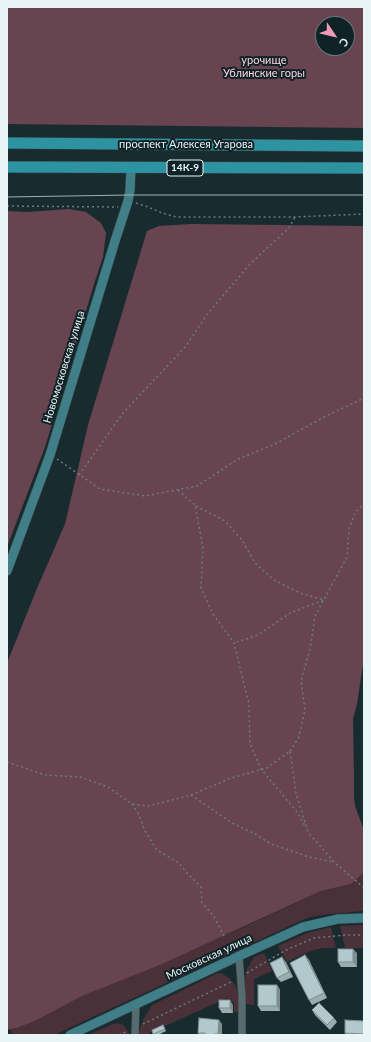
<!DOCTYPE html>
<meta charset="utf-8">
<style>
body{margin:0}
#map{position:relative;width:371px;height:1042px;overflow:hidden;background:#182c2f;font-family:Lato,sans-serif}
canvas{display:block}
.frame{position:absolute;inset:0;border:8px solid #e8f4f6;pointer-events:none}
.north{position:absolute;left:315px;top:16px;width:40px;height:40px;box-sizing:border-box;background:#0f2226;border:1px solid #667679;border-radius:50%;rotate:125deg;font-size:11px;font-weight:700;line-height:16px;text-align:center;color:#e8f4f6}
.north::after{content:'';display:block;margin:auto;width:14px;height:18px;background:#ef9ab8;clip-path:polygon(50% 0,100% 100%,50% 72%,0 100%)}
</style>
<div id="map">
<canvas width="371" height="1042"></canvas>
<div class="frame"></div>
<div class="north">С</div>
</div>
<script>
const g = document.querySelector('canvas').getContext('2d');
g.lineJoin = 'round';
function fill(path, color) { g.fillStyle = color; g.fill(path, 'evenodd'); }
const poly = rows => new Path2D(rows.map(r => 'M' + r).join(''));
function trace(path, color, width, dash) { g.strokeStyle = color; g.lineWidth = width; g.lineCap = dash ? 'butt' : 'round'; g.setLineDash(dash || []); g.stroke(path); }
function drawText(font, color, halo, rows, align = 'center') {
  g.font = font + ' Lato,sans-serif'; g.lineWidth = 4; g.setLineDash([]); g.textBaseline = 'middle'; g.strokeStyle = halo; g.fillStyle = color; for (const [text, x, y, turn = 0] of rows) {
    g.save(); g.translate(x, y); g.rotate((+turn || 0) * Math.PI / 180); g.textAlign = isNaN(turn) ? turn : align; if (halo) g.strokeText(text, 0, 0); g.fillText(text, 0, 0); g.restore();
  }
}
fill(poly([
 [364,872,364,911,330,914,310,917,298,922,54,1035,13,1035,10,1030,17,1028,35,1021,82,996,240,929,321,891,351,884],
 [364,925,364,948,345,948,340,926],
 [331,927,336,948,323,948,310,951,287,962,278,946,307,933],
 [264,953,272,971,254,979,254,1005,246,1004,245,980,246,971,254,957],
 [218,973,223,974,229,978,236,986,238,992,238,1012,234,1012,234,1003,227,998,145,1035,138,1035,143,1020,152,1005],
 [118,1023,123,1025,127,1030,130,1035,88,1035,113,1024]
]), '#4a3039');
fill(poly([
 [7,7,364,7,364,128,7,124],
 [323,24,347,24,347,48,323,48],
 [69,209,86,212,101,223,106,233,103,257,95,281,45,447,7,547,7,211,27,212],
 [191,224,364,226,364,660,363,664,357,704,353,719,354,777,354,797,355,806,364,830,364,872,351,884,321,891,162,964,82,996,35,1021,17,1028,7,1030,7,663,38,586,65,524,88,425,147,231,159,226]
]), '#684451');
const street = poly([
 [239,956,242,996,242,1035],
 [135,1035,136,1004]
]);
const secondary = poly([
 [7,571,50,455,115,241,128,201,130,190,131,167],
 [70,1035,239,956,303,927,338,919,364,918]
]);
const primary = poly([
 [7,143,364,146],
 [7,167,364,168]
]);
trace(street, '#3a4a4d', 8);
trace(secondary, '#3a4a4d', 10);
trace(primary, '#3a4a4d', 12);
trace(poly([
 [136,203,148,207,162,213,176,217,295,217,364,214],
 [7,206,118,207],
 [57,459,100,489,145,496,197,486,238,459,275,444,324,417,364,398],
 [79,475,123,413,186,346,208,313,252,262,289,228,295,217],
 [178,490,195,505,203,548,201,588,213,614,234,643,249,704,250,744,261,769,297,812,306,828],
 [196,506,225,521,242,540,255,563,274,580,300,593,324,600,290,613,258,635,234,643],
 [290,751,299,737,305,710,301,681,310,649,315,616,347,557,349,529,355,513,364,503],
 [7,762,45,775,80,777,108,787,132,804,148,806,191,795,231,778,267,768,290,751,296,793,308,832,334,862,364,888],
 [191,795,232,823,255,834,271,844,309,857,334,862],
 [132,804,139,815,144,829,157,850,179,863,187,873,201,887,202,903,213,915,225,938],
 [247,973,286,950,314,938,346,935,364,935],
 [143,1024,233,981],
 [119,1035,128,1031]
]), '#6b7b7e', 1.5, [2, 3]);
trace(street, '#556b6f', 7);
trace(secondary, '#417f88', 9);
trace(primary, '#2d93a0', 11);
trace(poly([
 [7,197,129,195,364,195]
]), '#a2b1b3', 1);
fill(poly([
 [357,953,357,967,341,967,338,962],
 [305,955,309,960,327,998,312,1005,309,1000],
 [286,962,293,977,281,982,277,978],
 [277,985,280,990,280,1011,261,1011,258,1006],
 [233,1005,233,1013,222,1013,219,1008],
 [312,1010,334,1018,337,1022,330,1030,315,1015],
 [364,1021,364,1035,346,1035,345,1033],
 [222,1024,222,1035,199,1035,198,1033],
 [163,1025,166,1031,158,1035,154,1035,152,1030]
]), '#98adb0');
fill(poly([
 [353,949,357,953,357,967,353,962],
 [305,955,309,960,327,998,324,993],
 [282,957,286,962,293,977,289,972],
 [277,985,280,990,280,1011,277,1006],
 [230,1000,233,1005,233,1013,230,1008],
 [219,1020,222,1024,222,1035,218,1035,218,1034]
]), '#7c8d90');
const building = poly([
 [338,949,353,949,353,962,338,962,338,949],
 [305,955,324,993,309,1000,290,963,305,955],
 [282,957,289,972,277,978,270,963,282,957],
 [258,985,277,985,277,1006,258,1006,258,985],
 [219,1000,230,1000,230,1008,219,1008,219,1000],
 [319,1003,334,1018,327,1025,312,1010,319,1003],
 [199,1018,219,1020,218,1034,214,1034,214,1035,205,1035,205,1033,198,1033,199,1018],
 [345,1020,364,1021,364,1034,345,1033,345,1020],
 [163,1025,165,1029,153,1034,152,1030,163,1025]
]);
fill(building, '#b1c9cd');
trace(building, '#7c8d90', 1);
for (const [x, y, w] of [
 [185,168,36]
]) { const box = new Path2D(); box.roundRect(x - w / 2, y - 8, w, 16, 3); g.fillStyle = '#0f2226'; g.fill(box); trace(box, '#e8f4f6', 1); }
drawText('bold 10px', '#e8f4f6', null, [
 ["14К-9",185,168]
]);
drawText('11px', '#fdd4e1', '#0f2226', [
 ["урочище",264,60],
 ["Ублинские горы",264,73]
]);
drawText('11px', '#e8f4f6', '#0f2226', [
 ["проспект Алексея Угарова",186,144],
 ["Новомосковская улица",64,367,-73],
 ["Московская улица",209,957,-25]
]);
</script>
